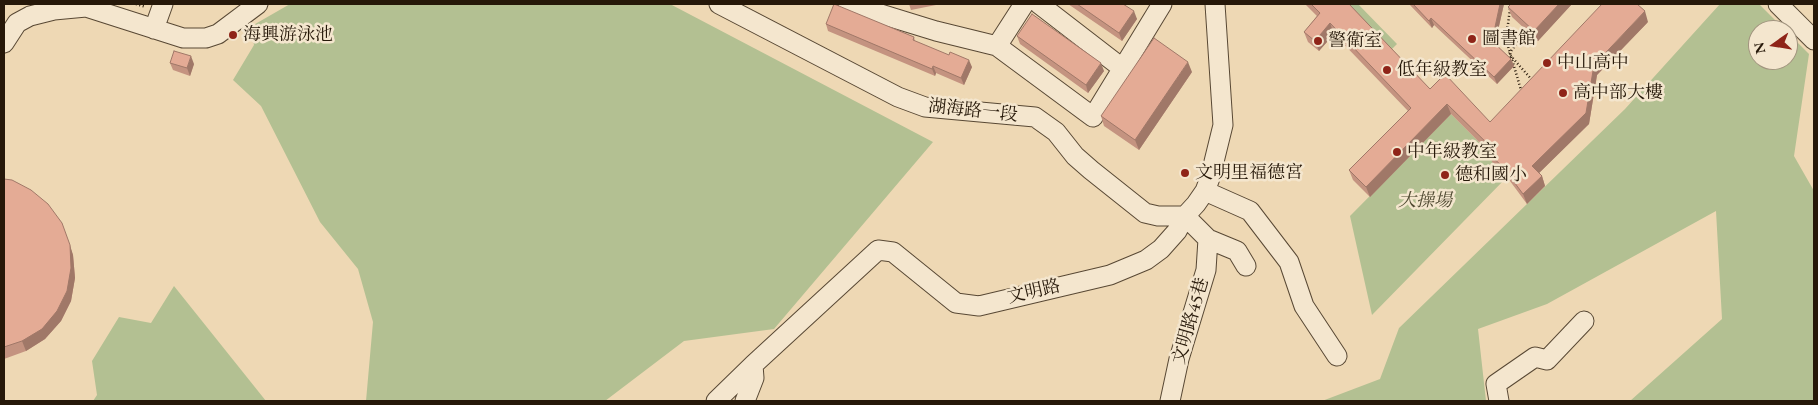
<!DOCTYPE html>
<meta charset="utf-8">
<style>
body{margin:0}
#map{position:relative;width:1818px;height:405px;overflow:hidden;background:#eed8b4;font-family:"EB Garamond",serif}
canvas{display:block}
.frame{position:absolute;inset:0;border:5px solid #261809;pointer-events:none}
.north{position:absolute;left:1748px;top:20px;width:50px;height:50px;box-sizing:border-box;background:#f4e6ce;border:1px solid #a2947f;border-radius:50%;rotate:257deg;font-size:14px;font-weight:700;line-height:20px;text-align:center;color:#261809}
.north::after{content:'';display:block;margin:auto;width:18px;height:22px;background:#8f2418;clip-path:polygon(50% 0,100% 100%,50% 72%,0 100%)}
</style>
<div id="map">
<canvas width="1818" height="405"></canvas>
<div class="frame"></div>
<div class="north">N</div>
</div>
<script>
const g = document.querySelector('canvas').getContext('2d');
g.lineJoin = 'round';
function fill(path, color) { g.fillStyle = color; g.fill(path, 'evenodd'); }
const poly = rows => new Path2D(rows.map(r => 'M' + r).join(''));
function trace(path, color, width, dash) { g.strokeStyle = color; g.lineWidth = width; g.lineCap = dash ? 'butt' : 'round'; g.setLineDash(dash || []); g.stroke(path); }
function drawText(font, color, halo, rows, align = 'center') {
  g.font = font + ' "EB Garamond","Noto Serif TC",serif'; g.lineWidth = 5; g.setLineDash([]); g.textBaseline = 'middle'; g.strokeStyle = halo; g.fillStyle = color; for (const [text, x, y, turn = 0] of rows) {
    g.save(); g.translate(x, y); g.rotate((+turn || 0) * Math.PI / 180); g.textAlign = isNaN(turn) ? turn : align; if (halo) g.strokeText(text, 0, 0); g.fillText(text, 0, 0); g.restore();
  }
}
fill(poly([
 [290,4,670,4,933,142,774,329,684,341,605,401,366,401,373,322,358,269,320,222,261,106,233,80,254,45,250,27],
 [1343,4,1358,4,1397,44,1389,52],
 [1720,4,1759,4,1785,30,1758,30,1758,60,1788,60,1788,33,1809,54,1794,156,1814,191,1814,401,1630,401,1722,319,1716,211,1547,304,1478,329,1486,401,1322,401,1380,379,1399,328,1625,109],
 [1451,114,1497,160,1493,164,1507,177,1372,315,1350,216],
 [174,286,266,401,93,401,97,395,92,361,119,317,151,323]
]), '#b3c092');
const minor = poly([
 [719,4,898,97,925,107,1035,117,1056,132,1075,156,1091,170,1145,213,1158,216,1185,216],
 [848,4,936,31,997,46,1024,4],
 [1039,4,1122,68],
 [1778,4,1814,40],
 [154,29,163,4],
 [4,43,17,23,30,16,54,10,86,7,183,38,206,38,218,34,258,4],
 [997,46,1093,117,1162,4],
 [1205,191,1250,211,1289,262,1304,306,1337,356],
 [1208,239,1237,251,1246,266],
 [716,401,753,365,878,250,893,252,956,303,979,306,1110,275,1146,260,1161,249,1177,231,1185,216,1196,204,1205,191,1210,178,1223,125,1215,4],
 [745,401,754,378,753,365],
 [1170,401,1179,359,1206,270,1208,239,1185,216],
 [1499,401,1496,384,1535,357,1547,360,1584,321]
]);
trace(minor, '#584834', 21);
trace(poly([
 [136,4,146,7],
 [1515,4,1510,9,1506,39,1521,90]
]), '#261809', 2.5, [1, 2.5]);
trace(minor, '#f4e6ce', 19);
trace(poly([
 [1526,30,1509,54,1533,81]
]), '#261809', 2.5, [1, 2.5]);
fill(poly([
 [909,4,941,4,911,10],
 [1068,4,1123,4,1137,19,1122,41],
 [1305,4,1349,4,1430,89,1490,122,1648,22,1597,75,1589,124,1539,173,1542,176,1545,186,1527,204,1507,177,1493,164,1489,154,1490,153,1451,114,1370,197,1353,180,1349,170,1408,111,1334,34,1319,51,1308,42,1304,32,1317,16],
 [1409,4,1504,4,1495,44,1511,59,1514,66,1497,84,1434,25,1432,28],
 [1511,4,1572,4,1538,41,1512,17,1508,7],
 [842,8,914,37,915,41,972,67,964,85,936,73,935,76,828,31,826,24],
 [1017,36,1104,71,1088,93,1020,44],
 [170,63,194,64,190,76,173,70],
 [1192,72,1139,150,1104,126,1101,116],
 [4,179,65,233,73,255,75,278,71,301,61,321,45,339,26,351,4,359]
]), '#c49380');
fill(poly([
 [1500,4,1504,4,1494,48,1492,41],
 [1559,4,1572,4,1538,41,1534,31],
 [1134,11,1137,19,1122,41,1119,33],
 [1645,11,1648,22,1597,75,1589,124,1536,176,1532,166,1594,65],
 [1431,18,1434,25,1432,28,1429,21],
 [1330,23,1334,34,1319,51,1315,41],
 [191,56,194,64,190,76,187,68],
 [1511,59,1514,66,1497,84,1494,77],
 [969,60,972,67,964,85,961,78],
 [1188,62,1192,72,1139,150,1135,140],
 [1101,63,1104,71,1088,93,1086,85],
 [933,66,936,73,935,76,932,69],
 [1447,104,1451,114,1370,197,1366,187],
 [1542,176,1545,186,1527,204,1523,194],
 [70,245,73,255,75,278,71,301,61,321,45,339,26,351,22,341]
]), '#a07868');
const building = poly([
 [834,4,914,37,913,40,949,55,950,52,969,60,961,78,933,66,932,69,826,24,834,4],
 [1077,4,1123,4,1134,11,1119,33,1077,4],
 [1311,4,1349,4,1430,89,1445,74,1490,122,1602,4,1637,4,1645,11,1594,65,1586,113,1532,166,1542,176,1523,194,1503,167,1489,154,1493,149,1447,104,1366,187,1349,170,1411,108,1330,23,1315,41,1304,32,1320,13,1311,4],
 [1413,4,1500,4,1492,41,1511,59,1494,77,1431,18,1429,21,1413,4],
 [1511,4,1559,4,1534,31,1508,7,1511,4],
 [1032,14,1101,63,1086,85,1017,36,1032,14],
 [1154,38,1188,62,1135,140,1101,116,1154,38],
 [174,51,191,56,187,68,170,63,174,51],
 [4,179,12,180,31,190,48,204,62,223,70,245,71,268,67,291,57,311,42,329,22,341,4,347,4,179]
]);
fill(building, '#e4ab95');
trace(building, '#a07868', 1);
for (const [x, y, r, color] of [
 [233,35,5,"#8f2418"],
 [1472,39,5,"#8f2418"],
 [1318,41,5,"#8f2418"],
 [1547,63,5,"#8f2418"],
 [1387,70,5,"#8f2418"],
 [1563,93,5,"#8f2418"],
 [1397,152,5,"#8f2418"],
 [1185,173,5,"#8f2418"],
 [1445,175,5,"#8f2418"]
]) { const dot = new Path2D(); dot.arc(x, y, r, 0, 2 * Math.PI); g.fillStyle = color; g.fill(dot); trace(dot, '#f4e6ce', 2); }
drawText('18px', '#261809', '#f4e6ce', [
 ["海興游泳池",243,35],
 ["圖書館",1482,39],
 ["警衛室",1328,41],
 ["中山高中",1557,63],
 ["低年級教室",1397,70],
 ["高中部大樓",1573,93],
 ["中年級教室",1407,152],
 ["文明里福德宮",1195,173],
 ["德和國小",1455,175]
], 'left');
drawText('18px', '#261809', '#f4e6ce', [
 ["湖海路一段",973,111,6],
 ["文明路",1034,292,-13],
 ["文明路45巷",1191,321,-74]
]);
drawText('italic 18px', '#504a32', '#f4e6ce', [
 ["大操場",1425,201]
]);
</script>
